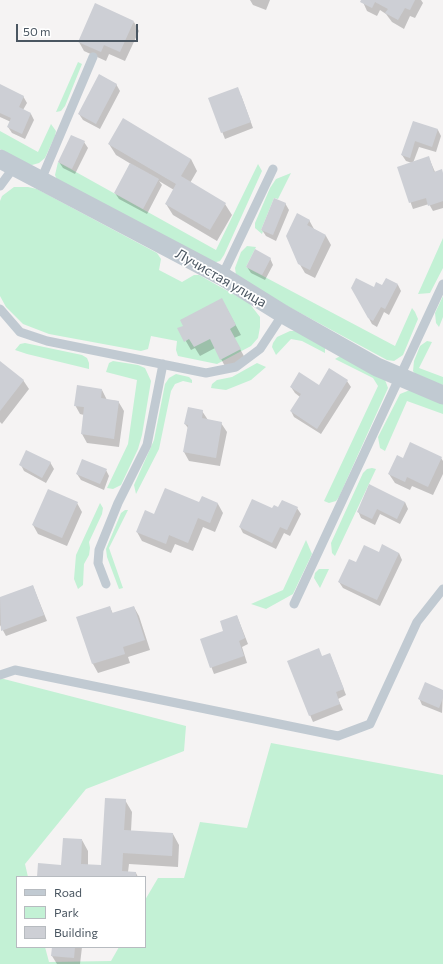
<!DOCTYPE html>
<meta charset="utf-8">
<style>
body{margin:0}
#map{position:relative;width:443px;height:964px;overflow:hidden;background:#f5f3f3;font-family:Commissioner,sans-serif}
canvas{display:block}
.legend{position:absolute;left:16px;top:876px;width:130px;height:72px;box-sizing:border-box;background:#fff;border:1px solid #b7bbc0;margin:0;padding:5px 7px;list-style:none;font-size:12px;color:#4a5661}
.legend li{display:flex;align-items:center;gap:8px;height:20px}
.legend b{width:20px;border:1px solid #b7bbc0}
.scale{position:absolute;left:16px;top:24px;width:122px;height:18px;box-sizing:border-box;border:2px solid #4a5661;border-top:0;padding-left:5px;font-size:12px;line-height:14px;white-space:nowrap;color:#4a5661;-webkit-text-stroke:3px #fff;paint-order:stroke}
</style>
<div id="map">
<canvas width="443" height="964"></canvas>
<ul class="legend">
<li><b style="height:5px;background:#c1cad2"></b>Road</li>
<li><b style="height:11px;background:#c3f1d5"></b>Park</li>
<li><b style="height:11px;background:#cdcfd5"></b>Building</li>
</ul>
<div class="scale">50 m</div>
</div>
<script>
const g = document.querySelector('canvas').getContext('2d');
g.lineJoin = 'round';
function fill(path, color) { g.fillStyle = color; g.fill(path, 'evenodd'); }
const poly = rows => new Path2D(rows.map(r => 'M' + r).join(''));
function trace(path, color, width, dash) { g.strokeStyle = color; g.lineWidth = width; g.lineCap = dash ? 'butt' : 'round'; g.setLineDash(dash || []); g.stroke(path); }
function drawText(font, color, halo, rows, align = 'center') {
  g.font = font + ' Commissioner,sans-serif'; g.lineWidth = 3.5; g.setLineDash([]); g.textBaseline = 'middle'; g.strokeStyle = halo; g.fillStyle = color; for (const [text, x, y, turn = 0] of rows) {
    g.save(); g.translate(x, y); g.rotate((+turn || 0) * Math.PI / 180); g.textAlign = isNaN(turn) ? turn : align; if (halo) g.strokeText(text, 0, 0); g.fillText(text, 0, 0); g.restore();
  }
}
fill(poly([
 [78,62,82,64,65,106,61,111,56,112],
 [51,124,56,131,55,136,45,158,39,163,32,165,24,163,0,149,0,131,38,152],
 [58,162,216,250,258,164,262,171,224,255,220,261,213,263,57,180,55,175],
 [291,173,278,199,274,198,261,230,263,231,262,234,255,228,255,223,270,188,276,179],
 [14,187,28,187,37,189,157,253,161,259,159,270,182,282,194,275,199,275,249,303,260,317,260,327,258,338,251,346,217,364,178,356,176,350,177,341,151,336,148,349,141,351,49,334,23,324,6,307,0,296,0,201,2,196],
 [443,238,443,268,430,293,418,294],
 [247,246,256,247,246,267,395,346,412,308,415,312,418,319,403,355,394,361,387,360,241,281,236,275,235,268,241,252],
 [443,296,443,317,439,327,436,323,435,313],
 [290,331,297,331,325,346,325,353,302,341,291,339,276,355,272,347,273,343,277,337],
 [427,341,432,342,419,368,443,377,443,385,416,375,413,371,414,361,420,346],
 [25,343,82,355,87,358,89,363,89,369,27,354,15,350,20,344],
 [342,355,384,377,388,388,339,497,336,501,329,503,324,501,378,386,373,378,335,359],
 [113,361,138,365,145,368,151,381,142,435,138,449,121,485,113,489,107,488,128,444,137,380,106,372,109,363],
 [257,363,266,367,251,380,226,390,211,388,212,384,217,380,232,377],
 [176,374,189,377,192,380,192,383,183,381,175,384,171,391,159,449,136,494,134,485,154,440,165,384,169,378],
 [410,390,443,401,443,414,407,401,385,451,380,448,378,437,400,394],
 [372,468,376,469,335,556,332,553,331,543,363,473,367,469],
 [100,503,103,508,102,514,89,542,90,548,89,555,84,564,83,585,78,589,74,579,76,555],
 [125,510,128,510,109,548,123,588,119,589,107,557,106,549,121,513],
 [306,540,312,554,293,594,266,609,251,604,283,590],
 [319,569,329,569,320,588,314,578,315,573],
 [0,678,186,726,184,751,86,789,25,864,28,877,17,877,17,947,45,947,49,962,111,961,119,947,145,947,145,900,158,878,184,878,200,822,247,828,271,743,443,775,443,964,0,964]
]), '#c3f1d5');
fill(poly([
 [250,0,270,0,266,10,253,5],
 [362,0,421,0,423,3,415,18,410,16,404,29,392,22,386,14,380,10,377,16,367,11],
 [134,22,139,31,125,61,109,54,106,61,84,51,79,42],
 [116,84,120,91,100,129,83,120,79,114],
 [0,86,23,96,27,103,23,110,31,114,34,120,25,139,12,133,8,127,11,122,0,117],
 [241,95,253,128,225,139,209,99],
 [414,122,438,130,441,136,436,152,419,147,413,163,429,158,435,172,443,173,443,208,433,211,429,204,413,209,398,168,412,163,406,161,402,155],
 [84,142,88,148,75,174,63,168,59,162],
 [109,144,191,159,197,171,190,183,225,204,232,215,217,241,173,215,166,204,174,190,159,181,162,185,147,214,119,199,115,193,131,164,116,155],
 [285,203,289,210,276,241,266,236,262,230],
 [298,215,309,220,314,229,326,236,331,245,315,278,305,273,299,263],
 [270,258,273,265,265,280,251,273,247,267],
 [386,279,398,285,401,291,389,315,384,312,377,327,372,324,352,288,374,289,383,287],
 [227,309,241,335,234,338,245,358,226,368,215,348,200,356,195,348,191,350,179,329],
 [0,362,23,380,29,389,2,424,0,422],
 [347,381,351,387,321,434,294,417,291,411,300,397,295,393,291,387,319,386],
 [102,390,107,400,118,401,124,411,119,447,87,443,82,434,84,415,80,414,75,405],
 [202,411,208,420,221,423,227,432,220,466,189,461,184,452,188,428,185,424],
 [441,458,443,461,443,474,433,495,412,486,410,490,395,483,389,474,403,459],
 [50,462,54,469,46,483,24,471,21,465],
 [106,470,109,476,104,490,81,480,77,474],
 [202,497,218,504,223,513,215,532,203,527,193,551,175,544,171,553,142,541,137,532,154,515,200,504],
 [405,502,408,509,400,524,380,514,375,525,361,518,358,511],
 [77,503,82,512,67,546,38,534,33,525],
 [297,508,301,514,290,536,284,533,276,549,243,533,240,527,273,509],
 [379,553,399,553,402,560,380,606,343,588,339,582,356,564],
 [33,586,47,621,6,636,0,625,0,598],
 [110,607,113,614,134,607,139,616,150,650,128,657,130,663,98,673,93,664,78,617],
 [237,616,248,644,242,647,247,663,214,674,201,640,225,632],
 [318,650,322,657,330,654,346,695,338,699,343,710,313,722,310,715],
 [443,691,442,713,422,705,419,698],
 [125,800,132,812,131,831,173,834,179,845,178,867,129,864,128,872,136,873,138,877,38,877,62,866,82,840,88,851,88,866,102,866],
 [53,947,82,947,80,964,57,964,52,956]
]), '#0003');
fill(poly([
 [361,0,415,0,410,10,405,8,398,20,385,13,388,9,375,2,372,8,360,2],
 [95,3,134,21,120,52,104,45,101,52,78,42],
 [99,74,117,84,96,124,78,114],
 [0,84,24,96,19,107,31,113,22,134,7,127,11,118,0,113],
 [238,87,251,122,221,133,208,98],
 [123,118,191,159,181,176,226,203,210,230,165,204,176,184,108,144],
 [413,121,438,129,432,147,415,141,410,158,401,155],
 [71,135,85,141,72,169,58,162],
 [429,156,434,172,442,169,443,173,443,201,428,206,426,198,409,203,397,167],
 [130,163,159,179,143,209,114,193],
 [274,198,286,203,273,235,261,230],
 [297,213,310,220,307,225,326,235,310,270,298,264,286,236],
 [255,249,271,258,262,275,246,267],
 [356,278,374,287,376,282,382,285,386,278,398,284,385,309,381,307,373,321,368,318,351,288],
 [222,298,236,325,230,329,241,349,220,360,210,339,194,347,189,339,184,342,177,328,183,326,180,320],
 [0,361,24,380,0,411],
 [329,368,348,380,317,429,290,411,301,394,290,387,299,372,319,385],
 [77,385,102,389,101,398,119,401,114,439,81,434,84,407,74,406],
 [188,407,203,410,202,418,222,422,216,458,183,452,188,425,184,424],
 [410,442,442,457,428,487,407,477,405,482,388,474,397,455,403,458],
 [26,450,51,462,42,478,19,465],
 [82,459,107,469,100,484,76,474],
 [369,484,405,502,397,519,377,509,372,519,357,512],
 [165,488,199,502,202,496,218,503,210,523,198,518,188,543,169,535,166,544,136,532,145,510,154,514],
 [48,489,78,502,62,538,32,525],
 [252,499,272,508,274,505,278,507,282,500,298,507,287,530,280,527,272,543,239,527],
 [382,544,399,553,377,600,338,582,349,559,356,562,364,545,379,552],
 [33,585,44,615,1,631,0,597],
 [110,606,112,613,134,606,145,640,123,647,125,654,92,664,76,617],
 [237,615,245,638,239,641,244,656,210,668,200,639,223,631,220,621],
 [319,648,322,656,330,653,344,689,336,692,340,704,309,716,287,661],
 [425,682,443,690,443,698,439,708,418,699],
 [105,798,126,799,124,830,173,833,172,856,123,853,122,871,136,872,136,877,37,877,38,863,61,865,63,838,82,839,81,864,101,865],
 [52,947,75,947,74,958,51,956]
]), '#cdcfd5');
trace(poly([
 [41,180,93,57],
 [0,186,14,167],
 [222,276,273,169],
 [0,309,20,332,47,341,206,373,236,367,260,349,283,314],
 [106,584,98,563,99,550,118,503,147,445,163,364],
 [294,604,443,284],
 [0,675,15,670,338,736,370,724,417,622,443,589]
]), '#c1cad2', 9);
trace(poly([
 [0,159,222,276,283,314,377,367,443,395]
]), '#c1cad2', 19);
drawText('14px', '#4a5661', '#fff', [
 ["Лучистая улица",221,278,30]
]);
</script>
